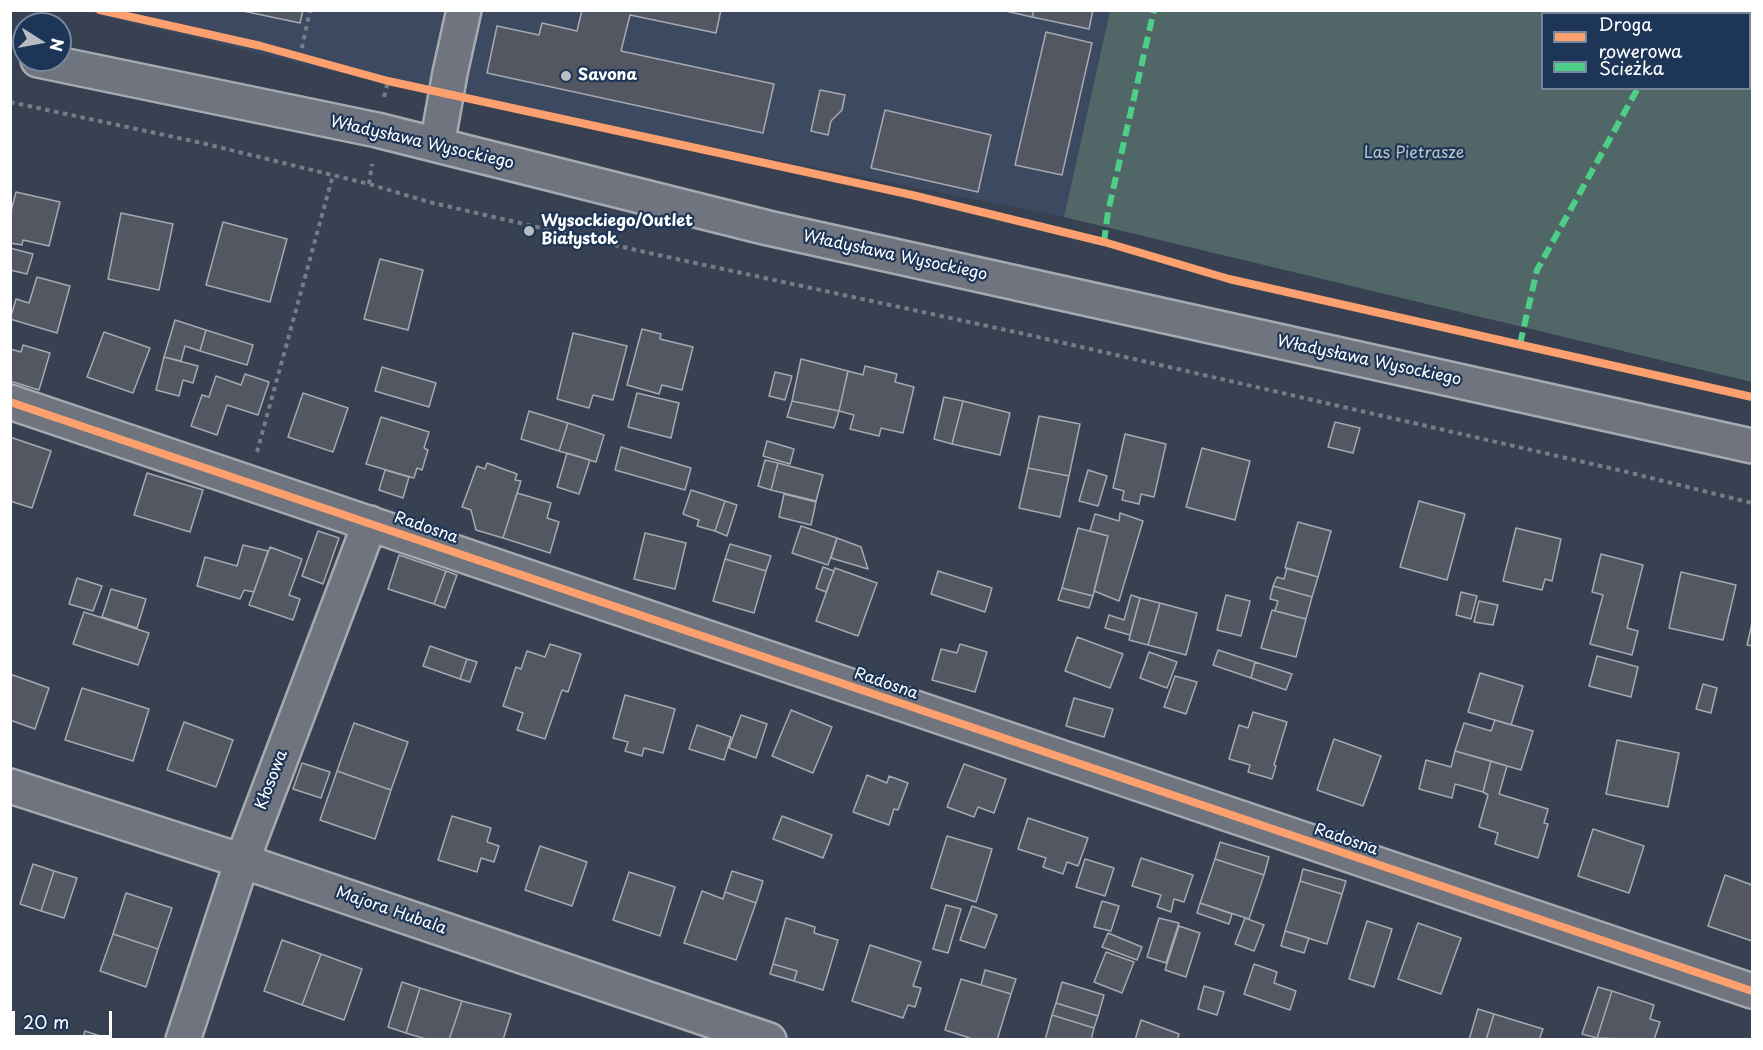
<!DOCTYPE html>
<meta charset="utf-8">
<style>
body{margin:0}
#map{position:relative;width:1763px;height:1050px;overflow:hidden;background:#374151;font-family:"Playpen Sans",sans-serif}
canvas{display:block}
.frame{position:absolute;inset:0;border:12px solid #fff;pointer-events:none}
.legend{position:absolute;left:1541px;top:12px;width:210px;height:78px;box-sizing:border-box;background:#1d3557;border:2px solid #77869a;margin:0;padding:8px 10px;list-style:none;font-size:18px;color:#fff}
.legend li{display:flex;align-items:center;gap:12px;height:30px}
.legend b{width:30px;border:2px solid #77869a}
.north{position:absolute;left:12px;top:12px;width:60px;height:60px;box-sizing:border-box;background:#1d3557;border:2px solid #77869a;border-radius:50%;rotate:101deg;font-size:16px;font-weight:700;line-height:24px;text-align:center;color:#fff}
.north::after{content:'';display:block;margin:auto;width:21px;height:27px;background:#b9bcc2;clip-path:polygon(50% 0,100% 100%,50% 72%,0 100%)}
.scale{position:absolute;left:12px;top:1011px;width:100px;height:27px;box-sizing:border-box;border:3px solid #fff;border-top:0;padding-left:8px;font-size:18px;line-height:21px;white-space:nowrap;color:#fff;-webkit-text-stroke:4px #1d3557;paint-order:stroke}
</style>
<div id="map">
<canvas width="1763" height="1050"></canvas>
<div class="frame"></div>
<ul class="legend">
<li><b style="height:8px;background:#fca06f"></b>Droga rowerowa</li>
<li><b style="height:8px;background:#4dcf88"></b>Ścieżka</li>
</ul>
<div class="north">N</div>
<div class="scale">20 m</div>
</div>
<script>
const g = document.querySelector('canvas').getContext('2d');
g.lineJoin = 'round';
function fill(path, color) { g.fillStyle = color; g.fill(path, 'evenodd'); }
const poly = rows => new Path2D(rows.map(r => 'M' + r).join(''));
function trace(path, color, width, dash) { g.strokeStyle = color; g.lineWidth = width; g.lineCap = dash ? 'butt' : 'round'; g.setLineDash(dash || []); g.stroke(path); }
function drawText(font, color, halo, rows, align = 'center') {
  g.font = font + ' "Playpen Sans",sans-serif'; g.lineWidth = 4.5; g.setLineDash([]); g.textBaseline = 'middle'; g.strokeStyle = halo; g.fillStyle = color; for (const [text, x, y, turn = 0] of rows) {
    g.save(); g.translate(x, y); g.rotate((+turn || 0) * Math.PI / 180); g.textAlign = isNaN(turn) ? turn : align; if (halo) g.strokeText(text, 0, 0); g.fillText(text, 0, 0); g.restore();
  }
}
fill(poly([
 [82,11,1110,11,1064,217,354,76]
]), '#3d4961');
fill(poly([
 [1110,11,1752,11,1752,382,1064,217],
 [1542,14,1750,14,1750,88,1542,88]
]), '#516767');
const building = poly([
 [238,10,303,10,300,23,238,10],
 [582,10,721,10,716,33,630,15,621,51,774,84,763,133,487,73,497,26,539,35,542,23,577,31,582,10],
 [1001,10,1034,10,1032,17,1001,10],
 [1034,10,1093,10,1089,29,1032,17,1034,10],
 [1046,32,1092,43,1062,175,1015,165,1046,32],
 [820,90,845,95,842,110,831,121,828,135,811,131,820,90],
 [885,110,991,135,978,192,871,168,885,110],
 [16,192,60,202,49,246,23,240,22,245,10,243,10,215,16,192],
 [121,213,173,224,159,290,108,279,121,213],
 [223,222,287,239,270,302,206,285,223,222],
 [10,248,33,254,27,274,10,270,10,248],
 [380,259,423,270,408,330,364,319,380,259],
 [37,277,70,286,57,333,10,319,16,299,29,303,37,277],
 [175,320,206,330,200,351,185,346,181,361,164,357,175,320],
 [642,329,661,334,660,339,693,347,682,390,662,385,659,394,627,385,642,329],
 [206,330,253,345,247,365,200,351,206,330],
 [104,332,150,348,133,393,87,377,104,332],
 [573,333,627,346,613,400,593,395,589,408,557,399,573,333],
 [23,345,50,353,39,390,10,381,10,349,21,352,23,345],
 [164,357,198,366,193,383,183,380,179,396,156,390,164,357],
 [801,359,848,371,839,411,792,401,801,359],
 [865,366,897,374,895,382,914,387,903,433,881,428,879,436,850,429,854,415,839,411,848,371,863,375,865,366],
 [382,367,436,383,429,407,375,391,382,367],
 [775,372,792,376,785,400,769,396,775,372],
 [245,374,269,382,258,415,227,405,217,435,191,426,202,395,209,397,216,376,241,385,245,374],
 [303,393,348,408,333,452,288,437,303,393],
 [637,393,679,403,671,438,628,427,637,393],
 [944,397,963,401,952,444,934,439,944,397],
 [792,401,839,411,834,428,787,417,792,401],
 [963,401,1010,413,1000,455,952,444,963,401],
 [529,411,568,423,559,451,521,439,529,411],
 [1039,416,1080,424,1069,476,1028,468,1039,416],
 [381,417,429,432,424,448,428,450,422,470,417,468,414,478,366,464,381,417],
 [1335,422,1360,428,1353,453,1328,447,1335,422],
 [568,423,604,435,596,462,559,451,568,423],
 [1125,434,1166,444,1154,497,1141,494,1139,504,1122,500,1124,491,1113,488,1125,434],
 [10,437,51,451,32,508,10,501,10,437],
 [767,441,794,449,790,464,763,456,767,441],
 [621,447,691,468,685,490,615,470,621,447],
 [1202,448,1250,461,1235,520,1186,507,1202,448],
 [567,453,590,460,579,494,557,487,567,453],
 [765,460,778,463,771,490,758,486,765,460],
 [487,463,517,474,515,480,521,481,503,538,476,530,471,510,462,507,477,466,485,469,487,463],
 [778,463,823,475,816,501,771,490,778,463],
 [1028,468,1069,476,1060,517,1019,508,1028,468],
 [385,470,409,477,403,498,379,490,385,470],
 [1088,470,1107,476,1098,506,1079,501,1088,470],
 [147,473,203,490,190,532,134,515,147,473],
 [691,490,725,501,715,531,697,526,699,520,683,514,691,490],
 [517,493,551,503,547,518,559,522,550,553,503,538,517,493],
 [784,494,816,502,811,525,779,517,784,494],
 [725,501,737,505,727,536,715,531,725,501],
 [1419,501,1465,514,1447,580,1400,567,1419,501],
 [1120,513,1143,521,1119,601,1094,591,1108,536,1090,531,1095,514,1119,521,1120,513],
 [1298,522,1331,531,1318,577,1285,568,1298,522],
 [801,526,837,538,828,565,792,553,801,526],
 [1078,528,1108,536,1093,596,1062,588,1078,528],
 [1516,528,1561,539,1552,581,1545,579,1542,590,1503,581,1516,528],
 [318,531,339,538,323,584,302,576,318,531],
 [645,533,686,543,675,589,634,579,645,533],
 [837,538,861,547,868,569,831,558,837,538],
 [730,544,771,556,766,571,725,559,730,544],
 [243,545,268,551,254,592,244,590,240,599,197,586,205,557,237,566,243,545],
 [270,547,302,559,289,595,300,599,293,620,249,605,270,547],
 [1601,554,1643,565,1627,628,1638,631,1632,655,1590,644,1603,595,1592,592,1601,554],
 [399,555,446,571,434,604,388,589,399,555],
 [725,559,766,571,754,613,713,601,725,559],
 [823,567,834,571,826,592,816,588,823,567],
 [835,568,877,583,858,636,816,621,835,568],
 [1287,568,1318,577,1312,597,1273,586,1277,577,1284,579,1287,568],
 [446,571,457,575,445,608,434,604,446,571],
 [938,571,992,588,985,612,931,594,938,571],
 [1681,572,1736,585,1723,640,1669,628,1681,572],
 [77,578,102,586,93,611,69,604,77,578],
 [1273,586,1312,597,1306,619,1275,611,1278,601,1270,599,1273,586],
 [1062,588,1093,596,1089,608,1058,600,1062,588],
 [111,589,146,599,137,628,102,617,111,589],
 [1461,592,1477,596,1471,619,1456,615,1461,592],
 [1131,595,1140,598,1130,635,1105,628,1109,615,1124,620,1131,595],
 [1226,595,1250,601,1241,636,1217,630,1226,595],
 [1140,598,1160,603,1148,645,1129,640,1140,598],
 [1479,601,1498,605,1493,625,1474,622,1479,601],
 [1160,603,1197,613,1186,655,1148,645,1160,603],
 [1272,610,1306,619,1296,657,1261,648,1272,610],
 [84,612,149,633,138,665,73,644,84,612],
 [1752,623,1752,646,1747,645,1752,623],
 [1077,637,1123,654,1110,688,1065,671,1077,637],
 [550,644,581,654,568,692,562,690,545,739,517,730,523,713,503,706,516,667,521,669,527,651,545,657,550,644],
 [960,644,987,652,975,692,932,680,941,649,957,653,960,644],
 [430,646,467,659,460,679,423,666,430,646],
 [1218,650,1255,662,1251,678,1213,665,1218,650],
 [1149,652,1177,662,1167,688,1140,678,1149,652],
 [1597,656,1638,667,1631,697,1589,686,1597,656],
 [467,659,477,662,470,682,460,679,467,659],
 [1255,662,1292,674,1286,690,1251,678,1255,662],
 [1480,673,1523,686,1511,725,1468,712,1480,673],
 [10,674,49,688,35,729,10,720,10,674],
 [1175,676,1197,682,1186,714,1164,707,1175,676],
 [1703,684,1717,688,1711,713,1696,709,1703,684],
 [82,688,149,709,133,761,65,740,82,688],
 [625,695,675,709,663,753,644,748,642,756,625,751,628,742,613,738,625,695],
 [1074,698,1113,709,1104,737,1066,726,1074,698],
 [791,710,832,727,813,773,772,756,791,710],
 [1253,712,1287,722,1274,765,1276,766,1272,779,1248,772,1250,765,1229,759,1239,725,1248,728,1253,712],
 [741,715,767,724,756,758,729,748,741,715],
 [1495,720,1533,731,1521,770,1455,751,1464,723,1491,731,1495,720],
 [184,722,233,740,216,787,167,770,184,722],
 [354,723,408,742,391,790,337,771,354,723],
 [697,725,731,737,724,760,689,749,697,725],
 [1334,739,1381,756,1363,806,1317,790,1334,739],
 [1617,740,1679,753,1668,807,1606,794,1617,740],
 [1455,751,1491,761,1483,792,1455,784,1452,798,1419,789,1426,760,1451,767,1455,751],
 [1491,761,1507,766,1499,794,1548,809,1544,823,1548,824,1538,858,1495,844,1498,833,1479,827,1488,795,1483,792,1491,761],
 [302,763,330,772,321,798,293,789,302,763],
 [964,764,1006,779,994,813,978,807,974,817,947,807,964,764],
 [337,771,391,790,375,839,320,820,337,771],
 [867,775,887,783,889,776,908,783,898,810,894,809,889,825,853,812,867,775],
 [452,816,491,828,487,842,499,846,494,862,481,858,477,872,438,860,452,816],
 [782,816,832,835,823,858,773,839,782,816],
 [1028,818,1088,838,1078,866,1067,862,1063,874,1043,867,1046,858,1018,849,1028,818],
 [1593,829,1644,846,1629,893,1578,876,1593,829],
 [947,836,992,849,976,902,931,888,947,836],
 [1220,842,1269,857,1264,875,1215,859,1220,842],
 [540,846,587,862,572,906,525,890,540,846],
 [1141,858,1193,875,1184,902,1174,899,1171,912,1157,907,1161,895,1132,886,1141,858],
 [1085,859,1114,868,1105,896,1076,887,1085,859],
 [1215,859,1264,875,1249,919,1200,903,1215,859],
 [33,864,54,871,41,911,20,904,33,864],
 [1303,869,1346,881,1342,894,1300,881,1303,869],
 [54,871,77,878,64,918,41,911,54,871],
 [732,871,763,881,756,903,725,892,732,871],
 [629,872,675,887,660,936,613,920,629,872],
 [1725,875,1752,885,1752,941,1708,926,1725,875],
 [1300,881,1342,894,1327,944,1285,931,1300,881],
 [702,891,723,899,725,892,756,903,736,960,684,943,702,891],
 [126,893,172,908,158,949,113,934,126,893],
 [1102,901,1119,906,1111,931,1094,927,1102,901],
 [1200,903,1232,914,1229,924,1197,913,1200,903],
 [946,905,961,909,948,953,933,949,946,905],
 [972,906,997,915,985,948,960,940,972,906],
 [786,918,815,927,814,933,838,940,823,990,794,981,797,971,773,964,786,918],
 [1159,918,1179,923,1166,963,1147,957,1159,918],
 [1245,918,1264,925,1254,951,1235,944,1245,918],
 [1367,921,1392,929,1374,987,1349,979,1367,921],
 [1418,923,1461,938,1441,994,1398,979,1418,923],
 [1179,926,1200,933,1186,977,1165,970,1179,926],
 [1285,931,1309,938,1304,953,1281,946,1285,931],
 [1108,933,1142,947,1137,960,1102,947,1108,933],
 [113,934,158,949,146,987,100,971,113,934],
 [282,940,321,954,302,1005,264,991,282,940],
 [870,945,921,962,913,986,921,988,915,1007,908,1005,903,1018,852,1001,870,945],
 [1106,952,1134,962,1122,993,1094,982,1106,952],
 [321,954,362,969,344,1020,302,1005,321,954],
 [773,964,797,971,794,981,770,974,773,964],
 [1254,964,1277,972,1274,983,1296,991,1290,1010,1244,994,1254,964],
 [985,970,1016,979,1011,994,981,985,985,970],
 [961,979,1011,994,997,1040,976,1040,945,1030,961,979],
 [402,982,420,988,406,1033,388,1027,402,982],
 [1062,982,1104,995,1098,1016,1056,1003,1062,982],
 [1204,986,1224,992,1217,1015,1198,1009,1204,986],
 [1598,987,1612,991,1597,1038,1582,1034,1598,987],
 [420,988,462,1001,449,1040,429,1040,406,1033,420,988],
 [1612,991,1654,1005,1650,1019,1660,1022,1654,1040,1597,1038,1612,991],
 [462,1001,511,1014,503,1040,449,1040,462,1001],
 [1056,1003,1098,1016,1094,1028,1052,1015,1056,1003],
 [1478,1009,1494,1014,1486,1040,1469,1040,1478,1009],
 [1494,1014,1543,1029,1539,1040,1486,1040,1494,1014],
 [1052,1015,1094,1028,1091,1040,1045,1040,1052,1015],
 [1141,1020,1179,1034,1177,1040,1135,1040,1141,1020],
 [85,1031,112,1040,82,1040,85,1031]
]);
fill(building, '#535761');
trace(building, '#a5aab1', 1.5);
const minor = poly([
 [38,60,377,130,768,228,1752,446],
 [437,145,450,73,464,10],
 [10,402,1752,991],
 [10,786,242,861,769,1040],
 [183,1040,242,861,370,523]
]);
trace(minor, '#a5aab1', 38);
trace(poly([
 [300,57,310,10],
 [384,97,388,81],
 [10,102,202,143,369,184,429,202,649,253,1029,335,1623,471,1752,503],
 [369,184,372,164],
 [257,452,333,175]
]), '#777d86', 4, [4.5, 4.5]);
trace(minor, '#6f747e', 33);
trace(poly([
 [1680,14,1681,10],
 [1104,242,1108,212,1154,10],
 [1520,344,1537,270,1638,88]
]), '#4dcf88', 6, [12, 6]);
trace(poly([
 [100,10,261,46,388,81,912,195,1104,242,1229,279,1752,397],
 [10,402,1752,991]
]), '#fca06f', 8);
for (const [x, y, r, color] of [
 [566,76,6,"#b9bcc2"],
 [529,231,6,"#b9bcc2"]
]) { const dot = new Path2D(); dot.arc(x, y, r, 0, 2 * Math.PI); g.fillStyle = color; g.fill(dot); trace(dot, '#1d3557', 2); }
drawText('bold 16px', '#fff', '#1d3557', [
 ["Savona",578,76],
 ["Wysockiego/Outlet",541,222],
 ["Białystok",541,240]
], 'left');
drawText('16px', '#fff', '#1d3557', [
 ["Władysława Wysockiego",422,143,13],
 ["Władysława Wysockiego",895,256,12],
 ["Władysława Wysockiego",1369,361,12],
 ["Radosna",426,528,19],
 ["Radosna",886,684,19],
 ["Kłosowa",272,780,-69],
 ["Radosna",1346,840,19],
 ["Majora Hubala",391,911,19]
]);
drawText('16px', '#bbc5c3', '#1d3557', [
 ["Las Pietrasze",1414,154]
]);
</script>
